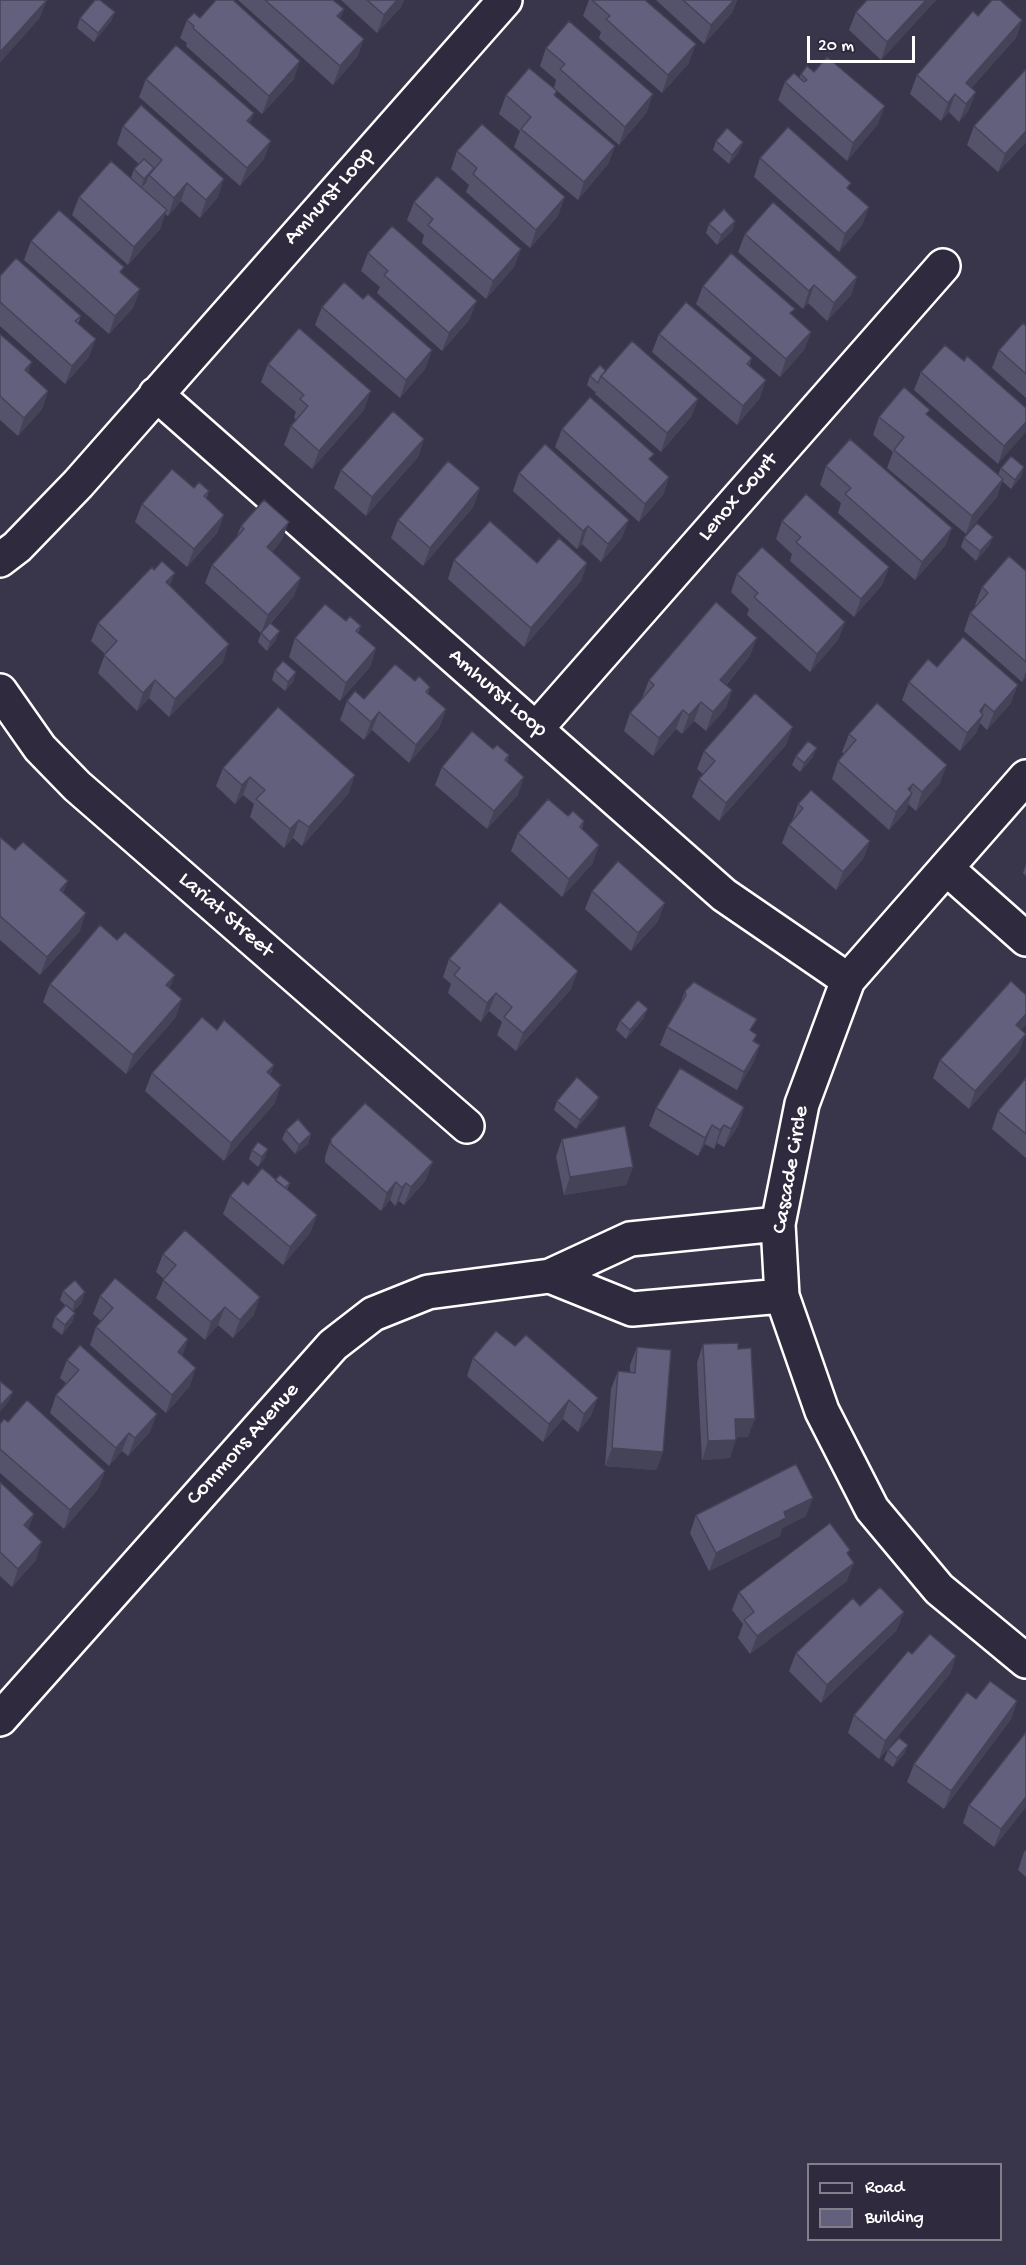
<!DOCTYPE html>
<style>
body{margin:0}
#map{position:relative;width:1026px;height:2265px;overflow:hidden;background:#39354a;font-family:"Gochi Hand",sans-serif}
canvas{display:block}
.legend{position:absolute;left:807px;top:2163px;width:195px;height:78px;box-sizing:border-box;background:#2f2a3d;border:2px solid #827f8b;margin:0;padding:8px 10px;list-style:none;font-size:18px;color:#fff}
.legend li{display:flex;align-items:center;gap:12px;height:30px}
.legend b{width:30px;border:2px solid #827f8b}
.scale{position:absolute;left:807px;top:36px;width:108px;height:27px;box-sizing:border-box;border:3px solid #fff;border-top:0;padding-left:8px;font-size:18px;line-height:21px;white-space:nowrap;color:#fff;-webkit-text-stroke:4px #2f2a3d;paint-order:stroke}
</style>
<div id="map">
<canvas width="1026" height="2265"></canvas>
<ul class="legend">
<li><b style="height:8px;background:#2f2a3d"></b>Road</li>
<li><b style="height:16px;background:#63607e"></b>Building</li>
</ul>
<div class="scale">20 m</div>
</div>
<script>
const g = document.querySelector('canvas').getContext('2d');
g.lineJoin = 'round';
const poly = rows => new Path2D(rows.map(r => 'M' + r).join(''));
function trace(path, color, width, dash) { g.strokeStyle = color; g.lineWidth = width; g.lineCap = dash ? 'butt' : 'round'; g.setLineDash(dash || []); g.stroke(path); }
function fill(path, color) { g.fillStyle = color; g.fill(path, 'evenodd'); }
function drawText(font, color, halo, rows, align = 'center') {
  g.font = font + ' "Gochi Hand",sans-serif'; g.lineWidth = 4.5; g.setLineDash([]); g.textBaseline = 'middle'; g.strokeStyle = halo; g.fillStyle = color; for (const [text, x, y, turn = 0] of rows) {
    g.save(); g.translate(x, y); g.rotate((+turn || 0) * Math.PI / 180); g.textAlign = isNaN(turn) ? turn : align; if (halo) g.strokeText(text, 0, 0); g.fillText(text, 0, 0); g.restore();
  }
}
const minor = poly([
 [156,394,724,895,848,980],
 [0,560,17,547,78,484,505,0],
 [0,691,40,748,77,786,467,1126],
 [536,729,943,266],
 [1026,777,848,980,802,1104,778,1224,782,1296,822,1411,872,1509,939,1589,1026,1661],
 [946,868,1026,939],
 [550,1276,632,1309,782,1296],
 [0,1719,333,1345,373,1314,428,1292,550,1276,630,1239,778,1224]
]);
trace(minor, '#fff', 38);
trace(minor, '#2f2a3d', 33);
fill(poly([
 [238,0,333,0,344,9,340,19,364,39,357,57,333,85],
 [341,0,404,0,401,7,377,33],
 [589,0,645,0,689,63,662,93,599,38,601,32,583,16],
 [656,0,737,0,732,13,704,44],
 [867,0,936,0,881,60,849,30,856,12],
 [115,12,111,21,94,42,77,28,80,18],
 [187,20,294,79,262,114,186,46,187,43,180,38],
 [1022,20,1016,38,971,88,969,110,959,122,949,112,941,121,910,94,917,75],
 [546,48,647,112,619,145,554,88,556,80,540,66],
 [801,74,878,124,847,161,778,100,785,82,799,78],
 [146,79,250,123,264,159,240,186,139,97],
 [557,91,555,96,615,146,608,164,578,200,514,147,520,131,499,114,506,95],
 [123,126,218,197,200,218,181,201,168,216,165,214,160,229,128,265,72,215,79,197,131,178,134,169,139,164,117,144],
 [974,126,1026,142,998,172,967,145],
 [716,141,739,152,729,164,713,150],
 [457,151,558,216,530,248,466,192,469,185,451,169],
 [760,158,849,190,869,207,862,225,839,252,754,177],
 [414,202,521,249,514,267,486,299,422,243,424,235,407,220],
 [735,221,732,231,717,245,706,233,709,224],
 [745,234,857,277,851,295,827,321,808,303,803,309,738,252],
 [31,241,121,274,140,289,133,308,109,334,24,260],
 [368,253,470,319,442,351,377,293,380,287,361,271],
 [0,276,81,316,78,324,89,357,65,384,0,326],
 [703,286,792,315,811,332,804,350,780,377,696,304],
 [363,299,432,350,425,369,400,398,315,325,322,307],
 [1026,326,1026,398,992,368,999,350],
 [0,334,28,373,48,391,42,409,18,436,0,420],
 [659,334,752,358,749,366,760,398,737,425,652,352],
 [964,361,1026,408,998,464,914,390,921,372],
 [268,364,364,410,312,469,284,445,291,426,296,420,294,417,296,412,261,382],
 [606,371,698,399,691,417,661,452,595,394,596,391,595,392,587,385,590,376],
 [928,416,998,475,1001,468,1024,467,1021,477,1011,489,1002,481,997,497,966,534,887,468,893,452,873,435,879,417],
 [562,429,651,461,669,477,663,495,639,522,555,447],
 [424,439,418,457,366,516,334,488,341,470],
 [826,466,952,528,945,546,915,580,838,513,841,503,820,485],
 [519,473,622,538,601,562,582,544,577,549,513,491],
 [194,488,209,491,206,499,224,515,217,533,187,567,135,522,142,504],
 [474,506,423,566,391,538,398,520],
 [782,521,889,567,882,585,854,617,790,561,792,554,776,539],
 [241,526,282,540,272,552,294,596,271,623,276,640,267,651,258,642,261,633,205,583,212,565,236,538],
 [993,537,989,546,976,561,961,547,964,538],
 [454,560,537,563,587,563,581,581,524,647,448,579],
 [1026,571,1026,677,1022,682,964,631,970,613,976,606,975,605,982,587],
 [737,574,845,622,838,640,810,672,747,615,749,609,731,592],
 [170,586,223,662,169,717,149,698,137,711,98,673,105,654,91,641,98,623],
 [346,621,361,626,358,633,376,648,370,667,340,701,289,657,295,638],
 [750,656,726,685,732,690,726,708,706,731,694,721,682,734,676,729,653,756,624,731,630,713,642,698,649,680],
 [937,667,1011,703,987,730,980,723,976,733,960,751,902,700,909,682],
 [275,670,296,672,293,682,285,691,272,680],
 [415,681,430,687,428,694,446,709,439,728,409,763,372,730,364,740,340,720,347,701,364,699],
 [849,734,940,783,916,811,908,804,906,811,889,830,832,779,838,761,844,754,842,752],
 [786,745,719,821,692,797,699,779,703,774,697,769,704,751],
 [493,749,509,755,507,762,518,795,487,829,435,785,442,767],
 [796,756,813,757,800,772,792,765],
 [223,768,349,793,302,846,293,838,284,848,250,817,254,804,243,795,235,804,216,786],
 [798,804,870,841,863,859,836,890,782,843,789,825,792,821],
 [568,816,584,821,582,829,593,863,562,897,511,851,518,833],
 [0,837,63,893,80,931,40,975,0,940],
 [1026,864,1026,876,1023,873],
 [592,891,658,921,631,951,585,909],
 [449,959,571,989,516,1051,497,1035,502,1022,489,1011,481,1022,448,993,451,984,443,977],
 [50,984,170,988,176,1017,126,1074,43,1002],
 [685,991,752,1031,754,1041,760,1045,753,1063,737,1090,660,1045,667,1027,679,1007],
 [644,1018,626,1039,616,1030,620,1021],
 [217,1030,274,1065,270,1075,275,1103,224,1161,145,1091,152,1073],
 [1022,1030,1019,1052,969,1109,933,1078,940,1060],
 [1026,1078,1026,1158,992,1129,998,1111],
 [557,1101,596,1106,576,1129,554,1110],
 [744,1107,738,1126,724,1147,717,1143,714,1149,705,1144,698,1156,649,1126,656,1108],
 [286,1130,311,1134,308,1144,295,1154,282,1139],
 [331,1139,426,1180,404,1205,399,1201,395,1206,390,1200,381,1211,325,1162,325,1157],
 [562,1139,633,1167,626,1185,564,1195,556,1157],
 [252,1150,265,1158,258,1167,249,1159],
 [275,1180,290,1183,287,1190,317,1215,310,1233,283,1265,223,1214,230,1196,248,1185],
 [163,1254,254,1315,233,1338,218,1325,205,1340,156,1298,164,1279,156,1272],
 [63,1291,82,1302,73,1311,75,1313,72,1322,62,1335,52,1327,55,1317,65,1305,60,1300],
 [100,1296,188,1339,182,1356,190,1386,166,1413,90,1345,96,1327,101,1321,93,1314],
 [496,1331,591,1416,578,1432,563,1419,543,1442,467,1376,473,1358],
 [703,1344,738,1349,748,1437,736,1437,730,1458,702,1460,697,1363],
 [637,1347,663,1452,656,1470,605,1466,611,1389,618,1371,630,1372,630,1365],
 [67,1360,150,1432,128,1456,122,1451,109,1466,50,1413,56,1395,66,1383,60,1378],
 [8,1422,105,1471,98,1489,64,1529,0,1473,0,1424],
 [0,1482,34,1514,28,1529,36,1560,12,1587,0,1576],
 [696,1515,806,1516,782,1528,780,1536,709,1571,690,1533],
 [848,1556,847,1581,750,1654,738,1638,743,1624,732,1610,739,1592],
 [860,1606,897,1630,821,1703,789,1671,796,1653],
 [912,1654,956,1656,950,1674,879,1759,848,1733,854,1715],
 [976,1699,1017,1701,1011,1719,944,1809,907,1782,914,1764],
 [908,1745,904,1754,893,1767,884,1760,888,1750],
 [969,1805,1026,1807,994,1847,963,1823],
 [1026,1850,1026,1877,1018,1870,1024,1852]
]), '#55536c');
fill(poly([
 [47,0,40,18,0,63,0,52],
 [397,0,404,0,401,7,377,33,384,15],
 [734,0,737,0,732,13,704,44,711,25],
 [926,0,936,0,881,60,887,42],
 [344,9,337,28,337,16],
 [115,12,111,21,94,42,98,33],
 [1022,20,1016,38,961,100,966,83],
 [364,39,357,57,333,85,340,66],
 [696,44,689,63,662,93,668,75],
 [300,61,294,79,262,114,269,96],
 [976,92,969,110,959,122,966,104],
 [653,94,647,112,619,145,625,127],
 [955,94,949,112,941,121,948,103],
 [885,106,878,124,847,161,853,143],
 [254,113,247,131,247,121],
 [1026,131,1026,142,998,172,1005,154],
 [271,141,264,159,240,186,247,168],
 [743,142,739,152,729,164,732,155],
 [615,146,608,164,578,200,584,182],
 [154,168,149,175,146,183,141,188,144,179],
 [224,179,218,197,200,218,206,200],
 [187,183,181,201,168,216,174,198],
 [565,197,558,216,530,248,536,230],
 [869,207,862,225,839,252,845,234],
 [167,210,160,229,128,265,134,247],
 [735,221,732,231,717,245,721,235],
 [521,249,514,267,486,299,493,281],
 [857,277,851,295,827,321,834,303],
 [814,285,808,303,803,309,809,291],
 [140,289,133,308,109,334,115,316],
 [477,301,470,319,442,351,449,333],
 [811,332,804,350,780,377,786,359],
 [96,339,89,357,65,384,72,366],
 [432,350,425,369,400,398,406,380],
 [32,362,26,380,25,370],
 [766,380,760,398,737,425,743,406],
 [48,391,42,409,18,436,24,418],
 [371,391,364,410,312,469,319,451],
 [698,399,691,417,661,452,667,433],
 [1026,422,1026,432,998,464,1004,446],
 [424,439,418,457,366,516,372,497],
 [1024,467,1021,477,1011,489,1015,480],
 [669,477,663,495,639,522,645,504],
 [1003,479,997,497,966,534,972,516],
 [480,488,474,506,423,566,430,548],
 [224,515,217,533,187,567,194,549],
 [629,520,622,538,601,562,608,544],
 [289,522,282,540,260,565,267,547],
 [588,526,582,544,577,549,583,531],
 [952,528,945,546,915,580,922,562],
 [993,537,989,546,976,561,980,551],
 [587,563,581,581,524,647,531,628],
 [889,567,882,585,854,617,861,599],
 [175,573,168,591,166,582],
 [301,578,294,596,261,633,268,615],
 [845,622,838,640,810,672,817,654],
 [280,631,276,640,267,651,270,642],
 [757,638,750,656,714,698,720,680],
 [229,644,223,662,169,717,175,699],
 [376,648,370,667,340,701,346,683],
 [1026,671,1026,677,1022,682],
 [296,672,293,682,285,691,288,682],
 [155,680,149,698,137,711,143,693],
 [1018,685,1011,703,987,730,994,712],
 [732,690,726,708,706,731,713,712],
 [701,702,694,721,682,734,689,715],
 [985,704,981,717,983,715,976,733,960,751,967,733,980,711],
 [446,709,439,728,409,763,416,745],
 [683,710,676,729,653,756,659,738],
 [379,712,372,730,364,740,371,722],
 [793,727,786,745,719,821,726,803],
 [817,748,813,757,800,772,804,763],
 [947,765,940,783,916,811,922,792],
 [355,775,349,793,302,846,309,827],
 [250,777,243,795,235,804,242,785],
 [524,777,518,795,487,829,494,811],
 [913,784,908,798,912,793,906,811,889,830,896,812,908,789],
 [299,820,293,838,284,848,290,829],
 [870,841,863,859,836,890,843,872],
 [599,845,593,863,562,897,569,879],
 [68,881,61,899,60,890],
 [665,903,658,921,631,951,638,933],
 [86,913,80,931,40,975,47,957],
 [578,971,571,989,516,1051,523,1033],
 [175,975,168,993,166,985],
 [496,993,489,1011,481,1022,487,1003],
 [182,999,176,1017,126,1074,133,1055],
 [648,1009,644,1018,626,1039,630,1030],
 [1026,1014,1026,1025,1010,1043,1016,1025],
 [1026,1034,1019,1052,969,1109,975,1091],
 [760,1045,753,1063,737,1090,744,1072],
 [274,1065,268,1083,267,1072],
 [281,1085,275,1103,224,1161,231,1143],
 [599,1097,596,1106,576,1129,580,1120],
 [744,1107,738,1126,724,1147,731,1129],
 [712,1125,705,1144,698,1156,705,1138],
 [724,1125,717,1143,714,1149,720,1130],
 [311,1134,308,1144,295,1154,299,1145],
 [268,1149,265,1158,258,1167,262,1157],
 [433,1162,426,1180,404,1205,411,1187],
 [633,1167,626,1185,564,1195,570,1177],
 [396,1182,390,1200,381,1211,387,1193],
 [406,1183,399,1201,395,1206,402,1188],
 [317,1215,310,1233,283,1265,290,1247],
 [85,1292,82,1302,72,1311,75,1302],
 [260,1297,254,1315,233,1338,240,1320],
 [225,1307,218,1325,205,1340,211,1322],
 [75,1313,72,1322,62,1335,65,1325],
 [188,1339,181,1358,178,1352],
 [196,1368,190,1386,166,1413,172,1395],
 [13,1392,9,1401,0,1412,0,1406],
 [598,1398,591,1416,578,1432,584,1414],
 [569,1400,563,1419,543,1442,549,1424],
 [157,1414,150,1432,128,1456,135,1438],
 [735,1419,755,1419,748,1437,729,1438],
 [129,1433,122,1451,109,1466,116,1448],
 [736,1440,730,1458,702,1460,708,1441],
 [612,1448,663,1452,656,1470,605,1466],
 [105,1471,98,1489,64,1529,70,1510],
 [813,1498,806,1516,782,1528,780,1536,709,1571,716,1553,784,1512],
 [34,1514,27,1532,24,1525],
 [42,1542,36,1560,12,1587,18,1569],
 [854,1563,847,1581,750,1654,757,1636],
 [904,1612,897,1630,821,1703,827,1685],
 [956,1656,950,1674,879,1759,885,1741],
 [1017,1701,1011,1719,944,1809,951,1791],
 [908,1745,904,1754,893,1767,897,1758],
 [1026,1797,1026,1807,994,1847,1001,1829]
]), '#454358');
const building = poly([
 [0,0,47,0,0,52,0,0],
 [95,0,100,0,115,12,98,33,80,18,95,0],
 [216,0,233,0,300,61,269,96,193,28,194,26,187,20,194,13,200,18,216,0],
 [265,0,333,0,344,9,337,16,364,39,340,66,265,0],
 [367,0,397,0,384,15,367,0],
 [592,0,645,0,696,44,668,75,606,19,610,16,592,0],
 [683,0,734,0,711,25,683,0],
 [867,0,926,0,887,42,856,12,867,0],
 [992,0,1000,0,1022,20,966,83,976,92,966,104,955,94,948,103,917,75,973,11,978,16,992,0],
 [569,21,653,94,625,127,560,69,565,64,546,48,569,21],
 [176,45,254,113,247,121,271,141,247,168,146,79,176,45],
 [827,57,885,106,853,143,785,82,794,73,804,82,807,80,801,74,807,66,814,72,827,57],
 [529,68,557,91,554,95,615,146,584,182,521,129,531,117,506,95,529,68],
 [1026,69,1026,131,1005,154,974,126,1026,69],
 [141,105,224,179,206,200,187,183,174,198,149,175,162,160,123,126,141,105],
 [482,124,565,197,536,230,473,174,477,168,457,151,482,124],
 [788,127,851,183,847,188,869,207,845,234,760,158,788,127],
 [727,128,743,142,732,155,716,141,727,128],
 [144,159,154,168,144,179,134,169,144,159],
 [111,161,167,210,134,247,79,197,111,161],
 [437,176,521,249,493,281,428,225,433,219,414,202,437,176],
 [773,202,857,277,834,303,814,285,809,291,745,234,773,202],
 [724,209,735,221,721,235,709,224,724,209],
 [59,210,124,267,120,272,140,289,115,316,31,241,59,210],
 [392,226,477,301,449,333,384,275,388,271,368,253,392,226],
 [731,253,795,309,790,313,811,332,786,359,703,286,731,253],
 [16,258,81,316,75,321,96,339,72,366,0,302,0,276,16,258],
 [344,282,363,299,368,294,432,350,406,380,322,307,344,282],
 [686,302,752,358,747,364,766,380,743,406,659,334,686,302],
 [1023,323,1026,326,1026,374,999,350,1023,323],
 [299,328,371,391,319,451,291,426,308,406,300,399,304,395,268,364,299,328],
 [0,334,32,362,25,370,48,391,24,418,0,396,0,334],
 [632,341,698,399,667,433,601,376,632,341],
 [945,345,964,361,967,356,1026,408,1026,422,1004,446,921,372,945,345],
 [600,365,606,371,601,376,598,383,590,376,600,365],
 [904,387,930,410,926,414,1003,479,972,516,894,450,904,437,879,417,904,387],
 [590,397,654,454,649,459,669,477,645,504,562,429,590,397],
 [393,411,424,439,372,497,341,470,393,411],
 [850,439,952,528,922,562,845,494,851,488,826,466,850,439],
 [545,444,629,520,608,544,588,526,583,531,519,473,545,444],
 [1011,456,1024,467,1015,480,1001,468,1011,456],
 [448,461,480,488,430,548,398,520,448,461],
 [172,469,194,488,199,482,209,491,204,496,224,515,194,549,142,504,172,469],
 [806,494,889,567,861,599,796,542,801,537,782,521,806,494],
 [264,500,289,522,267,547,301,578,268,615,212,565,244,529,241,526,264,500],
 [490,521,537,563,559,538,587,563,531,628,454,560,490,521],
 [977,523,993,537,980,551,964,538,977,523],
 [762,547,845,622,817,654,754,597,758,593,737,574,762,547],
 [1009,556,1026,571,1026,662,970,613,988,593,982,587,1009,556],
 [162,561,175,573,166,582,229,644,175,699,155,680,143,693,104,655,117,641,98,623,152,567,154,570,162,561],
 [716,602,757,638,720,680,732,690,713,712,701,702,689,715,683,710,659,738,630,713,654,685,649,680,716,602],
 [325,604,346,621,350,616,361,626,356,631,376,648,346,683,295,638,325,604],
 [270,623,280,631,270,642,261,633,270,623],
 [963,637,1018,685,994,712,985,704,980,711,983,715,967,733,909,682,928,659,937,667,963,637],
 [283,661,296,672,288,682,275,670,283,661],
 [395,664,415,681,419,676,430,687,426,692,446,709,416,745,379,712,371,722,347,701,355,691,364,699,395,664],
 [755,693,793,727,726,803,699,779,715,761,704,751,755,693],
 [877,703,947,765,922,792,913,784,908,789,912,793,896,812,838,761,856,740,849,734,877,703],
 [278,707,355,775,309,827,299,820,290,829,256,799,265,790,250,777,242,785,223,768,278,707],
 [472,731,493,749,497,745,509,755,505,760,524,777,494,811,442,767,472,731],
 [808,741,817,748,804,763,796,756,808,741],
 [811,790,870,841,843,872,789,825,803,808,798,804,811,790],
 [548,799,568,816,573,811,584,821,580,827,599,845,569,879,518,833,548,799],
 [0,837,15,850,23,842,68,881,60,890,86,913,47,957,0,916,0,837],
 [618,861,665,903,638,933,592,891,618,861],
 [500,902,578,971,523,1033,504,1017,512,1007,496,993,487,1003,454,975,460,968,449,959,500,902],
 [100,925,117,940,125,932,175,975,166,985,182,999,133,1055,50,984,100,925],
 [1011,981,1026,995,1026,1014,1016,1025,1026,1034,975,1091,940,1060,1011,981],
 [694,982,757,1019,750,1030,757,1035,753,1041,760,1045,744,1072,667,1027,686,995,685,991,694,982],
 [638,1000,648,1009,630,1030,620,1021,638,1000],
 [202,1017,217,1030,224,1020,274,1065,267,1072,281,1085,231,1143,152,1073,202,1017],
 [680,1068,744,1107,731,1129,724,1125,720,1130,712,1125,705,1138,656,1108,680,1068],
 [577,1077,599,1097,580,1120,557,1101,577,1077],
 [1026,1078,1026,1134,998,1111,1026,1078],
 [365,1103,433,1162,411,1187,406,1183,402,1188,396,1182,387,1193,331,1144,331,1139,365,1103],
 [298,1119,311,1134,299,1145,286,1130,298,1119],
 [625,1126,633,1167,570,1177,562,1139,625,1126],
 [258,1142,268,1149,262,1157,252,1150,258,1142],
 [262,1168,317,1215,290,1247,230,1196,243,1181,248,1185,262,1168],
 [280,1175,290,1183,285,1188,275,1180,280,1175],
 [185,1230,260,1297,240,1320,225,1307,211,1322,163,1280,176,1265,163,1254,185,1230],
 [115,1278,188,1339,178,1352,196,1368,172,1395,96,1327,113,1308,100,1296,115,1278],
 [75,1280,85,1292,75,1302,63,1291,75,1280],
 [66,1305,75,1313,65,1325,55,1317,66,1305],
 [496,1331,515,1346,526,1335,598,1398,584,1414,569,1400,549,1424,473,1358,496,1331],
 [738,1343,738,1349,751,1348,755,1419,735,1419,736,1440,708,1441,703,1344,738,1343],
 [80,1345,157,1414,135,1438,129,1433,116,1448,56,1395,79,1370,67,1360,80,1345],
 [637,1347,671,1350,663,1452,612,1448,618,1371,635,1373,637,1347],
 [0,1381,13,1392,0,1406,0,1381],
 [27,1400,105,1471,70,1510,0,1449,0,1424,4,1419,8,1422,27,1400],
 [796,1464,813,1498,784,1512,786,1518,716,1553,696,1515,796,1464],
 [0,1482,34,1514,24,1525,42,1542,18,1569,0,1552,0,1482],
 [830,1523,850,1550,847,1553,854,1563,757,1636,744,1620,754,1612,739,1592,830,1523],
 [880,1587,904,1612,827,1685,796,1653,853,1598,860,1606,880,1587],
 [930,1634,956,1656,885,1741,854,1715,908,1651,912,1654,930,1634],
 [990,1681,1017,1701,951,1791,914,1764,967,1692,976,1699,990,1681],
 [1026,1732,1026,1797,1001,1829,969,1805,1026,1732],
 [899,1738,908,1745,897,1758,888,1750,899,1738]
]);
fill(building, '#63607e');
trace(building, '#454358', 1.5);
drawText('22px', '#fff', '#2f2a3d', [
 ["Amhurst Loop",330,197,-48],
 ["Lenox Court",739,498,-49],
 ["Amhurst Loop",497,694,41],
 ["Lariat Street",225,916,41],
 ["Cascade Circle",792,1170,-80],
 ["Commons Avenue",244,1445,-48]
]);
</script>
